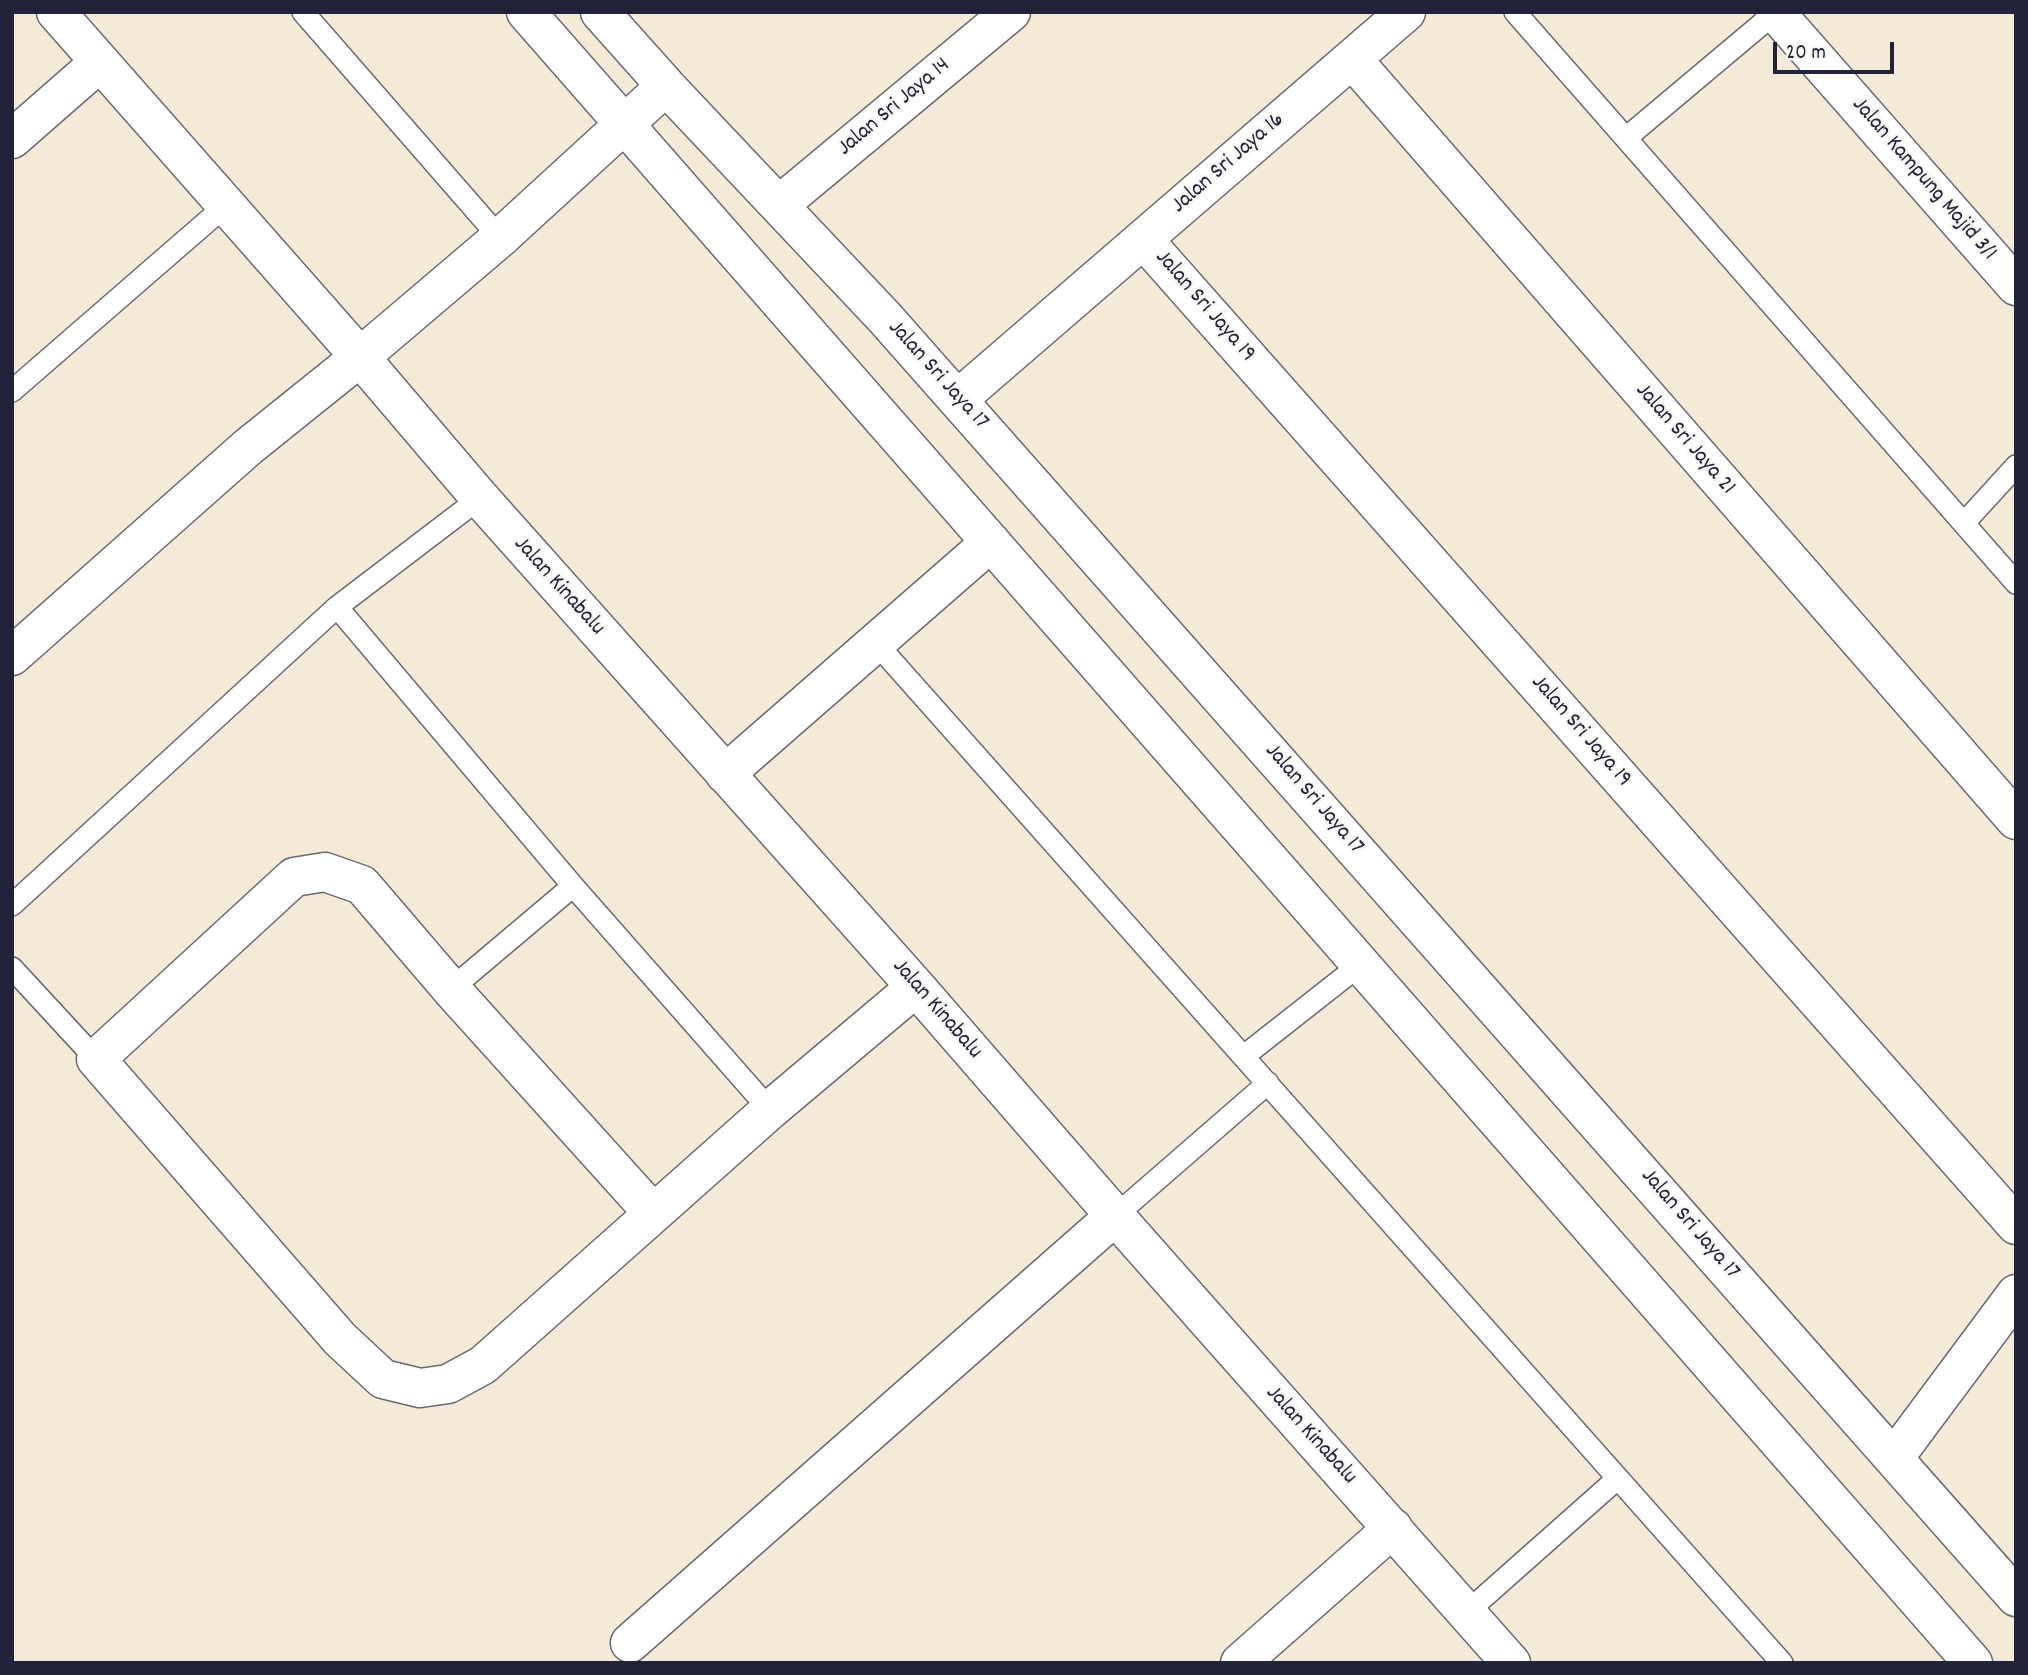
<!DOCTYPE html>
<style>
body{margin:0}
#map{position:relative;width:2028px;height:1675px;overflow:hidden;background:#f3ead8;font-family:Dekko,sans-serif}
canvas{display:block}
.frame{position:absolute;inset:0;border:14px solid #22223b;pointer-events:none}
.scale{position:absolute;left:1773px;top:42px;width:121px;height:32px;box-sizing:border-box;border:4px solid #22223b;border-top:0;padding-left:9px;font-size:21px;line-height:24px;white-space:nowrap;color:#22223b;-webkit-text-stroke:5px #f6f6f2;paint-order:stroke}
</style>
<div id="map">
<canvas width="2028" height="1675"></canvas>
<div class="frame"></div>
<div class="scale">20 m</div>
</div>
<script>
const g = document.querySelector('canvas').getContext('2d');
g.lineJoin = 'round';
const poly = rows => new Path2D(rows.map(r => 'M' + r).join(''));
function trace(path, color, width, dash) { g.strokeStyle = color; g.lineWidth = width; g.lineCap = dash ? 'butt' : 'round'; g.setLineDash(dash || []); g.stroke(path); }
function drawText(font, color, halo, rows, align = 'center') {
  g.font = font + ' Dekko,sans-serif'; g.lineWidth = 5; g.setLineDash([]); g.textBaseline = 'middle'; g.strokeStyle = halo; g.fillStyle = color; for (const [text, x, y, turn = 0] of rows) {
    g.save(); g.translate(x, y); g.rotate((+turn || 0) * Math.PI / 180); g.textAlign = isNaN(turn) ? turn : align; if (halo) g.strokeText(text, 0, 0); g.fillText(text, 0, 0); g.restore();
  }
}
const service = poly([
 [303,12,500,238],
 [1515,12,2016,583],
 [1626,138,1776,12],
 [12,391,225,206],
 [1964,523,2016,466],
 [337,607,573,886,770,1110],
 [875,642,1782,1663],
 [12,905,337,607,480,498],
 [12,968,96,1059],
 [451,989,573,886],
 [1244,1056,1361,964],
 [1115,1216,1268,1083],
 [1467,1612,1617,1479]
]);
const minor = poly([
 [56,12,360,357,480,498,916,987,1115,1216,1511,1663],
 [526,12,1973,1663],
 [600,12,666,86,885,318,2016,1597],
 [1775,12,2016,286],
 [1352,59,2016,820],
 [12,139,100,62],
 [779,205,1011,12],
 [1143,239,2016,1225],
 [958,399,1406,12],
 [12,656,248,447,360,357,500,238,666,86],
 [725,774,991,542],
 [653,1213,451,989,362,885,325,872,294,877,96,1059,340,1339,383,1379,420,1388,448,1384,483,1365,770,1110,916,987],
 [1894,1458,2016,1294],
 [630,1643,1115,1216],
 [1240,1663,1393,1528]
]);
trace(service, '#6b6872', 24);
trace(minor, '#6b6872', 41);
trace(service, '#fff', 21);
trace(minor, '#fff', 38);
drawText('23px', '#22223b', '#f6f6f2', [
 ["Jalan Sri Jaya 14",895,108,-40],
 ["Jalan Sri Jaya 16",1229,164,-41],
 ["Jalan Kampung Majid 3/1",1923,180,49],
 ["Jalan Sri Jaya 19",1204,307,49],
 ["Jalan Sri Jaya 17",937,376,48],
 ["Jalan Sri Jaya 21",1684,440,49],
 ["Jalan Kinabalu",558,587,48],
 ["Jalan Sri Jaya 19",1580,732,49],
 ["Jalan Sri Jaya 17",1313,800,49],
 ["Jalan Kinabalu",936,1010,49],
 ["Jalan Sri Jaya 17",1689,1225,49],
 ["Jalan Kinabalu",1310,1436,48]
]);
</script>
